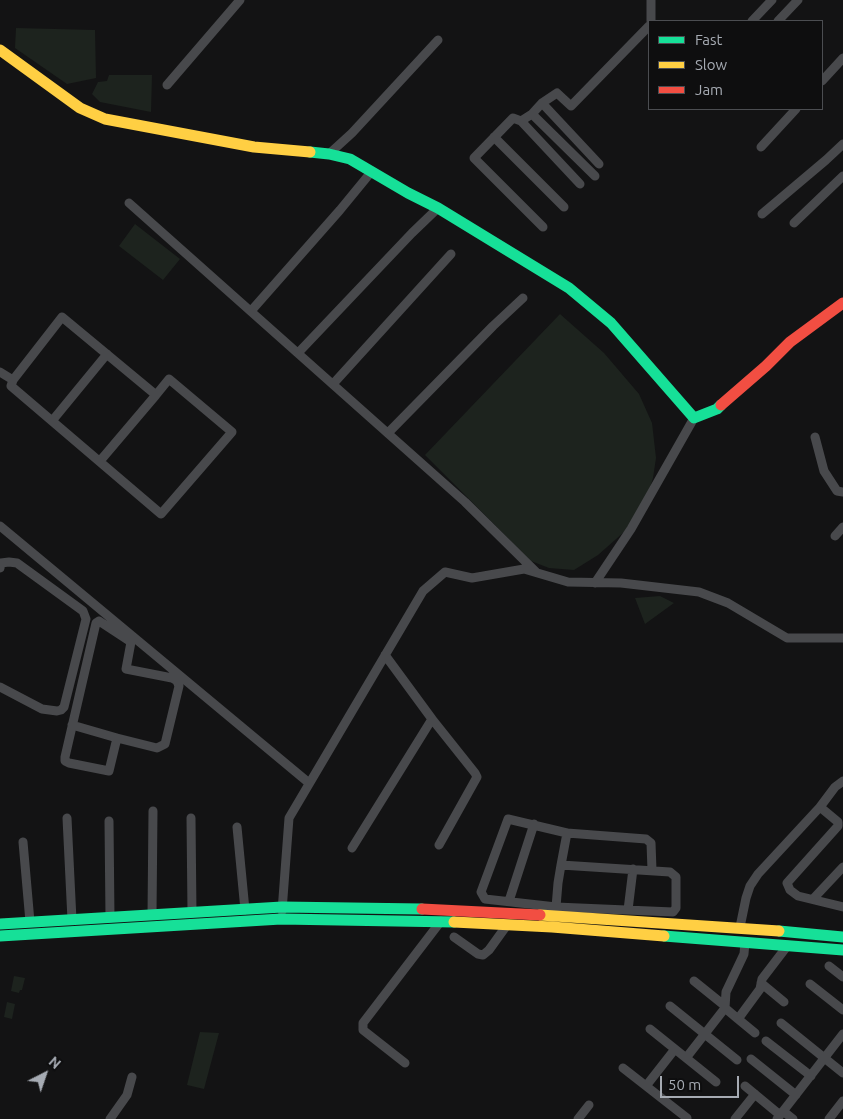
<!DOCTYPE html>
<style>
body{margin:0}
#map{position:relative;width:843px;height:1119px;overflow:hidden;background:#131314;font-family:Ubuntu,sans-serif}
canvas{display:block}
.legend{position:absolute;left:648px;top:20px;width:175px;height:90px;box-sizing:border-box;background:#0e0e0f;border:1px solid #4b4d51;margin:0;padding:6px 9px;list-style:none;font-size:15px;color:#a6abb3}
.legend li{display:flex;align-items:center;gap:10px;height:25px}
.legend b{width:25px;border:1px solid #4b4d51}
.north{position:absolute;left:20px;top:1049px;width:50px;height:50px;-webkit-text-stroke:4px #0e0e0f;paint-order:stroke;rotate:41deg;font-size:14px;font-weight:700;line-height:20px;text-align:center;color:#a6abb3}
.north::after{content:'';display:block;margin:auto;width:18px;height:22px;background:#a6abb3;clip-path:polygon(50% 0,100% 100%,50% 72%,0 100%)}
.scale{position:absolute;left:660px;top:1076px;width:79px;height:22px;box-sizing:border-box;border:2px solid #a6abb3;border-top:0;padding-left:6px;font-size:15px;line-height:18px;white-space:nowrap;color:#a6abb3;-webkit-text-stroke:4px #0e0e0f;paint-order:stroke}
</style>
<div id="map">
<canvas width="843" height="1119"></canvas>
<ul class="legend">
<li><b style="height:6px;background:#16e098"></b>Fast</li>
<li><b style="height:6px;background:#ffcf43"></b>Slow</li>
<li><b style="height:6px;background:#f24e42"></b>Jam</li>
</ul>
<div class="north">N</div>
<div class="scale">50 m</div>
</div>
<script>
const g = document.querySelector('canvas').getContext('2d');
g.lineJoin = 'round';
function fill(path, color) { g.fillStyle = color; g.fill(path, 'evenodd'); }
const poly = rows => new Path2D(rows.map(r => 'M' + r).join(''));
function trace(path, color, width, dash) { g.strokeStyle = color; g.lineWidth = width; g.lineCap = dash ? 'butt' : 'round'; g.setLineDash(dash || []); g.stroke(path); }
fill(poly([
 [16,28,95,30,96,78,67,84,15,48],
 [109,75,152,75,151,112,100,102,92,94,98,82,107,81],
 [135,224,180,259,163,280,119,246],
 [560,314,604,353,639,394,652,423,656,458,653,478,641,517,598,555,574,570,549,568,531,561,425,455],
 [660,596,674,603,645,624,635,598],
 [14,976,25,978,22,990,20,990,19,993,11,991],
 [7,1002,15,1004,12,1019,4,1017],
 [200,1032,219,1033,204,1089,187,1085]
]), '#1d231e');
trace(poly([
 [651,21,651,0],
 [752,21,772,0],
 [778,21,798,0],
 [822,81,843,58],
 [167,85,240,0],
 [542,103,599,164],
 [532,114,595,176],
 [521,121,580,184],
 [494,137,564,207],
 [761,147,796,109],
 [329,154,352,133,438,40],
 [129,203,465,502,536,572],
 [762,214,826,160,843,144],
 [794,223,843,176],
 [543,227,474,158,513,118,521,121,532,114,542,103,557,93,571,106,649,26],
 [251,311,340,210,372,171],
 [62,317,156,395,169,379,232,432,161,514,11,386,13,380,62,317],
 [298,353,412,233,438,208],
 [0,372,13,380],
 [333,384,451,254],
 [52,421,107,354],
 [388,433,493,326,523,298],
 [815,437,824,471,837,491,843,492],
 [100,461,156,395],
 [0,526,309,783],
 [835,536,843,527],
 [0,568,1,563,9,562,17,563,83,611,86,619,64,707,61,710,57,711,42,709,0,687],
 [595,583,631,529,694,418],
 [99,621,131,642,126,669,172,678,177,681,179,686,165,744,157,748,117,738,109,771,69,763,65,761,65,757,96,623,99,621],
 [432,719,475,773,477,777,439,845],
 [72,725,117,738],
 [820,807,838,822,838,826,787,883,790,890,798,896,843,907],
 [67,818,72,920],
 [191,818,192,913],
 [109,821,110,918],
 [237,827,245,910],
 [567,833,646,839,651,843,652,870],
 [23,842,30,922],
 [352,848,432,719,385,655],
 [813,899,843,867],
 [509,901,534,824],
 [628,910,633,869],
 [282,911,289,818,423,591,445,572,472,578,524,569,568,582,621,583,699,592,728,603,787,638,843,638],
 [152,915,153,811],
 [556,915,556,907,558,883,561,865,567,833,508,819,481,892,485,899,556,907,673,912,676,908,676,877,670,872,561,865],
 [740,927,746,898,750,886,758,874,820,807,835,787,843,781],
 [454,937,478,954,483,955,489,950,507,925],
 [829,966,843,977],
 [694,981,725,1006],
 [761,983,784,1002],
 [810,984,843,1010],
 [670,1006,737,1060],
 [725,1008,738,1019,760,989,762,979,788,945],
 [738,1019,755,1033],
 [781,1023,843,1073],
 [650,1029,716,1082],
 [766,1041,811,1076],
 [686,1058,725,1008,726,992,744,954,745,942],
 [751,1059,796,1095],
 [405,1063,363,1030,363,1023,441,921],
 [623,1068,687,1118],
 [646,1086,675,1049],
 [745,1086,780,1115],
 [783,1111,793,1119],
 [110,1119,127,1095,132,1077],
 [578,1119,589,1105],
 [735,1119,755,1094],
 [777,1119,843,1034],
 [829,1119,843,1101]
]), '#48494c', 9);
trace(poly([
 [310,152,329,154,350,159,408,193,438,208,569,288,611,323,694,418,717,409,721,405],
 [0,924,282,907,422,909],
 [779,931,843,937],
 [0,936,281,919,454,922],
 [664,936,843,950]
]), '#16e098', 11);
trace(poly([
 [0,50,80,108,105,119,254,147,310,152],
 [540,915,779,931],
 [454,922,552,927,664,936]
]), '#ffcf43', 11);
trace(poly([
 [721,405,766,366,790,342,843,303],
 [422,909,540,915]
]), '#f24e42', 11);
</script>
